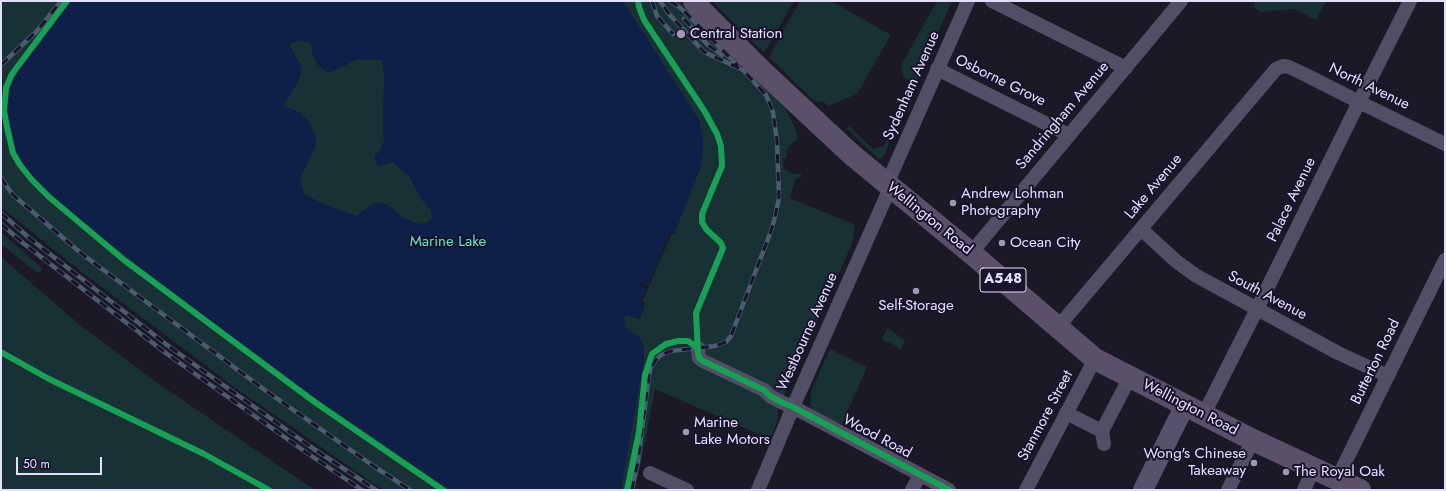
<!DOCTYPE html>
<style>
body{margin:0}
#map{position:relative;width:1446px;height:491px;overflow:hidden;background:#1c1926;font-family:Jost,sans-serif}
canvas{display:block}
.frame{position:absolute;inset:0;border:2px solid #e5dffe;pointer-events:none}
.scale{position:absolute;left:16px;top:457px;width:86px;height:18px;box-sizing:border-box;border:2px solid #e5dffe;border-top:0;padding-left:5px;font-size:12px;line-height:14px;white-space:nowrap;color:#e5dffe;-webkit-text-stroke:3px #19132c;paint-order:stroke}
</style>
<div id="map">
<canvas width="1446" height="491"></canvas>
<div class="frame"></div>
<div class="scale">50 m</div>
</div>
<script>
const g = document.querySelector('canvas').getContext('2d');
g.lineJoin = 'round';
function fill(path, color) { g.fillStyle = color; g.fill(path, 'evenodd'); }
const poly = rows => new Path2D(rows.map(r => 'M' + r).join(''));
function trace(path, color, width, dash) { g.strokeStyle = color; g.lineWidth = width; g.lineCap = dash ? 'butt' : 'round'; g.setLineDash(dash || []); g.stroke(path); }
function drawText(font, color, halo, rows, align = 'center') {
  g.font = font + ' Jost,sans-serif'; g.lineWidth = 4; g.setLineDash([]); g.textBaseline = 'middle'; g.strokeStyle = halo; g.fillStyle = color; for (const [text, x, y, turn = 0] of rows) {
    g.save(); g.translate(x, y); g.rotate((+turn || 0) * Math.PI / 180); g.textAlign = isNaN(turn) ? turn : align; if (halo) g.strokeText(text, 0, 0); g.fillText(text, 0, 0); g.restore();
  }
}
fill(poly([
 [1,1,679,1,714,39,785,108,789,115,797,133,798,139,793,142,787,149,786,158,783,158,784,169,793,174,801,174,801,177,795,179,790,198,855,225,852,244,778,409,778,420,770,439,655,389,641,463,634,490,383,490,234,387,74,266,1,207],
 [712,1,794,1,764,53],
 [800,1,831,1,891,35,857,94,828,106,823,101,817,102,813,100,769,57],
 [937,1,952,1,884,155,882,158,878,158,847,129,849,126,873,149,884,146,912,82,903,77,901,65],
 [1256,1,1326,1,1316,20,1294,9,1261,12,1253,6],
 [1,232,42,268,41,272,36,272,1,244],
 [1,257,79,324,156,382,315,490,1,490],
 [888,328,905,341,901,349,882,339],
 [830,349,867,367,841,426,814,411,810,407,811,391]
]), '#173134');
fill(poly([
 [70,1,623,1,699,120,703,137,703,147,700,169,675,232,671,231,640,303,645,305,640,319,625,315,624,326,640,338,644,348,644,360,621,490,451,490,288,379,192,307,70,212,32,175,17,155,10,128,7,110,9,93,14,76],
 [304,41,311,44,312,55,319,66,329,73,356,60,382,60,384,75,383,124,384,140,381,150,374,156,378,166,393,162,402,171,409,176,421,199,431,210,432,218,427,223,419,224,401,217,394,209,385,204,374,203,356,216,319,202,304,194,300,179,315,147,316,137,309,121,299,112,283,106,298,82,301,74,301,65,289,45,294,42]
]), '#0e1f48');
fill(poly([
 [671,231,675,232,674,234,672,233,642,302,645,303,645,305,640,304,646,288,638,284,638,282,648,285]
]), '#1c1926');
trace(poly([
 [992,1,1126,68],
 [937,69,1069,135],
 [887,184,968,1],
 [1141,229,1176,261,1195,275,1338,353,1388,376],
 [971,253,1181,1],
 [1058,327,1276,69,1283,66,1289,67,1306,75,1359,102,1445,144],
 [698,348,699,358,703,361,764,390,770,396,781,402,793,407,949,490],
 [1066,413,1102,431,1130,377],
 [1204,414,1257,309,1359,102,1410,1],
 [1102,431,1104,444],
 [650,473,687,490],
 [1337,479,1445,260],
 [758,490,793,407,890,188],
 [912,490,920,475],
 [1026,490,1095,359],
 [1228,490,1253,440],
 [1304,490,1314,468]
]), '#514f66', 14);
trace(poly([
 [1143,490,1185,405]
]), '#55526c', 20);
trace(poly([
 [694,1,703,12,759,68,851,154,971,253,1095,359,1253,440,1360,490]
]), '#5a506a', 22);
trace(poly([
 [1,65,37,31,61,1],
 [1,178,13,195,82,254,262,388,372,465,410,490],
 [632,490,638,461,649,375,651,367,655,361,661,355,671,351,715,346,726,342,731,336,771,231,775,217,779,198,777,141,773,112,766,95,743,70,704,52,669,14,660,1]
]), '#4b5c6e', 1);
const rail = poly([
 [652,1,657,16,673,34],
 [670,1,683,10,738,66],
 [684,19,708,45,722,55],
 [1,65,37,31,61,1],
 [1,178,13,195,82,254,262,388,372,465,410,490],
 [1,213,28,237,171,348,311,447,376,490],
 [1,224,23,243,167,354,307,453,362,490],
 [632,490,638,461,649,375,651,367,655,361,661,355,671,351,715,346,726,342,731,336,771,231,775,217,779,198,777,141,773,112,766,95,743,70,704,52,669,14,660,1]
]);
trace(rail, '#4b5c6e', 4.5);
trace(rail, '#19132c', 3, [9]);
trace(poly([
 [67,1,15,70,11,76,6,88,4,111,7,127,13,153,20,165,32,180,49,197,124,260,316,403,443,490],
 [638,1,639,7,644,20,705,112,717,134,721,146,722,166,702,214,702,222,706,229,721,243,723,248,696,313,698,353,699,358,703,361,764,390,770,396,781,402,793,407,949,490],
 [1,352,49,379,204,454,269,490],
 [627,490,639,432,645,375,652,354,666,344,678,341,688,341,698,348]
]), '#1a9f57', 6);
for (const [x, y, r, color] of [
 [681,34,5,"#9f9ab2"],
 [953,203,4,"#9f9ab2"],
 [1002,243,4,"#9f9ab2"],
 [916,291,4,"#9f9ab2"],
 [686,432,4,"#9f9ab2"],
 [1254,463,4,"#9f9ab2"],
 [1286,472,4,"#9f9ab2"]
]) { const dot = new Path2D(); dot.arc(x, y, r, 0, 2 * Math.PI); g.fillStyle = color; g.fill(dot); trace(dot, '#19132c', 1.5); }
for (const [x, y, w] of [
 [1003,280,46]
]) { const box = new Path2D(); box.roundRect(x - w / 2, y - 12, w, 24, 3); g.fillStyle = '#19132c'; g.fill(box); trace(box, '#e5dffe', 1); }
drawText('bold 14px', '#e5dffe', null, [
 ["A548",1003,280]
]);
drawText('15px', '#e5dffe', '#19132c', [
 ["Central Station",690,34],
 ["Andrew Lohman",961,194],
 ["Photography",961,211],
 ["Ocean City",1010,243],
 ["Self-Storage",916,306,"center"],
 ["Marine",694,423],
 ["Lake Motors",694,440],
 ["Wong's Chinese",1246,454,"right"],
 ["Takeaway",1246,471,"right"],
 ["The Royal Oak",1294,472]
], 'left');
drawText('15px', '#e5dffe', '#19132c', [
 ["Osborne Grove",1000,81,26],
 ["Sydenham Avenue",912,86,-66],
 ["North Avenue",1369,87,26],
 ["Sandringham Avenue",1063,116,-50],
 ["Lake Avenue",1154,187,-50],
 ["Palace Avenue",1292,200,-64],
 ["Wellington Road",929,219,39],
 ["South Avenue",1267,296,28],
 ["Westbourne Avenue",808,332,-66],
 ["Butterton Road",1376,362,-64],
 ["Wellington Road",1190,408,27],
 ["Stanmore Street",1046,416,-62],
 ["Wood Road",877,437,28]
]);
drawText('15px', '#6bdec9', '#19132c', [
 ["Marine Lake",448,242]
]);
</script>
